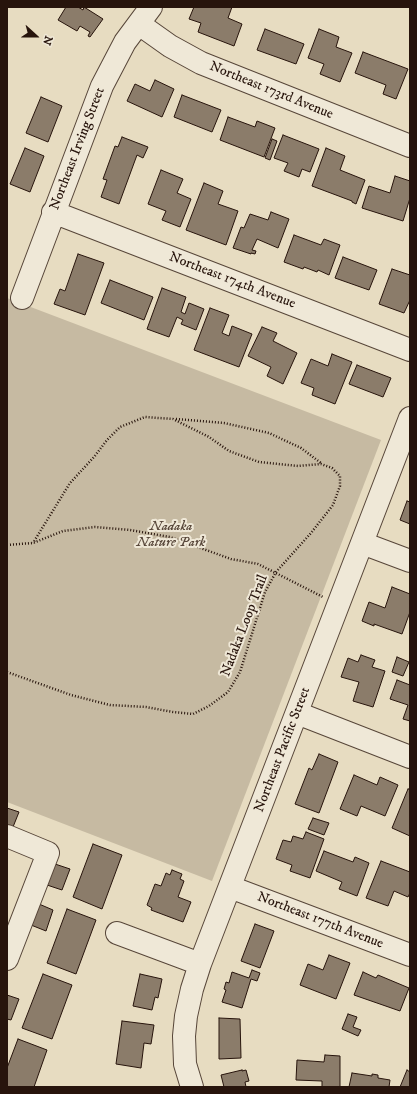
<!DOCTYPE html>
<style>
body{margin:0}
#map{position:relative;width:417px;height:1094px;overflow:hidden;background:#e7dcc1;font-family:"IM FELL DW Pica",serif}
canvas{display:block}
.frame{position:absolute;inset:0;border:8px solid #27140c;pointer-events:none}
.north{position:absolute;left:16px;top:16px;width:40px;height:40px;-webkit-text-stroke:3px #efe8d7;paint-order:stroke;rotate:111deg;font-size:11px;font-weight:700;line-height:16px;text-align:center;color:#27140c}
.north::after{content:'';display:block;margin:auto;width:14px;height:18px;background:#27140c;clip-path:polygon(50% 0,100% 100%,50% 72%,0 100%)}
</style>
<div id="map">
<canvas width="417" height="1094"></canvas>
<div class="frame"></div>
<div class="north">N</div>
</div>
<script>
const g = document.querySelector('canvas').getContext('2d');
g.lineJoin = 'round';
function fill(path, color) { g.fillStyle = color; g.fill(path, 'evenodd'); }
const poly = rows => new Path2D(rows.map(r => 'M' + r).join(''));
function trace(path, color, width, dash) { g.strokeStyle = color; g.lineWidth = width; g.lineCap = dash ? 'butt' : 'round'; g.setLineDash(dash || []); g.stroke(path); }
function drawText(font, color, halo, rows, align = 'center') {
  g.font = font + ' "IM FELL DW Pica",serif'; g.lineWidth = 4; g.setLineDash([]); g.textBaseline = 'middle'; g.strokeStyle = halo; g.fillStyle = color; for (const [text, x, y, turn = 0] of rows) {
    g.save(); g.translate(x, y); g.rotate((+turn || 0) * Math.PI / 180); g.textAlign = isNaN(turn) ? turn : align; if (halo) g.strokeText(text, 0, 0); g.fillText(text, 0, 0); g.restore();
  }
}
fill(poly([
 [7,298,381,440,212,881,7,802]
]), '#c6baa2');
const building = poly([
 [66,7,78,7,83,10,84,7,103,19,90,37,88,36,90,32,80,26,77,31,58,20,66,7],
 [194,7,232,7,228,18,242,24,234,46,198,32,201,23,189,19,194,7],
 [265,29,304,44,296,64,257,50,265,29],
 [319,29,339,37,336,47,352,53,340,82,320,74,324,64,308,58,319,29],
 [363,52,408,69,396,99,383,94,386,85,355,73,363,52],
 [155,80,174,89,162,117,127,101,135,84,150,91,155,80],
 [182,95,221,110,212,132,174,117,182,95],
 [41,97,62,106,48,142,26,133,41,97],
 [228,117,255,127,257,121,275,128,264,157,220,140,228,117],
 [283,135,319,149,310,172,302,169,299,177,284,171,288,163,274,158,283,135],
 [122,137,148,147,143,158,137,155,119,204,101,197,107,180,103,179,115,146,118,147,122,137],
 [272,139,277,141,270,160,265,158,272,139],
 [25,148,44,156,30,192,10,184,25,148],
 [326,148,345,156,340,170,365,180,356,204,352,202,352,201,312,186,326,148],
 [161,170,183,179,177,193,191,199,180,227,162,220,166,211,148,204,161,170],
 [395,176,410,181,410,198,403,221,362,208,369,186,390,193,395,176],
 [204,183,223,191,218,204,238,211,226,245,186,230,204,183],
 [271,212,289,219,278,248,257,239,252,250,256,251,255,254,251,253,251,254,233,248,241,227,244,228,250,214,268,220,271,212],
 [294,235,321,245,324,239,340,245,329,275,318,270,317,272,304,267,303,269,284,262,294,235],
 [78,254,104,263,85,315,54,304,60,289,65,291,78,254],
 [343,257,377,270,369,290,335,278,343,257],
 [392,269,410,275,410,300,404,313,379,304,392,269],
 [110,280,153,297,144,320,101,303,110,280],
 [162,288,186,297,181,312,185,314,189,303,204,309,196,330,181,324,183,320,177,317,169,337,147,329,162,288],
 [210,308,229,315,222,333,229,336,232,326,252,334,239,367,194,350,210,308],
 [262,327,277,333,273,341,297,353,283,384,267,376,271,367,248,356,262,327],
 [332,354,352,362,335,404,312,395,314,388,301,383,311,359,328,366,332,354],
 [357,365,391,378,383,397,349,384,357,365],
 [407,501,410,502,410,524,400,520,407,501],
 [392,587,410,594,410,612,402,634,374,624,374,626,362,621,369,602,385,608,392,587],
 [361,655,375,660,372,667,385,671,373,707,353,701,359,682,341,677,348,658,358,662,361,655],
 [397,657,409,662,403,676,392,672,397,657],
 [397,680,410,685,410,721,403,719,408,705,390,699,397,680],
 [319,754,338,762,319,813,295,804,309,768,312,770,319,754],
 [354,775,377,785,380,777,398,785,385,816,361,806,357,816,340,809,354,775],
 [408,789,410,789,410,836,392,828,408,789],
 [7,808,19,812,13,827,7,825,7,808],
 [313,818,329,823,324,835,308,829,313,818],
 [306,832,324,839,310,878,290,871,292,865,276,859,283,840,291,842,293,836,303,839,306,832],
 [93,844,122,855,102,909,73,897,93,844],
 [324,851,353,862,355,857,369,863,357,896,339,889,342,882,316,871,324,851],
 [381,861,410,872,410,893,408,897,394,891,388,906,366,898,381,861],
 [55,864,70,869,62,890,47,885,55,864],
 [172,870,182,874,180,879,184,881,178,897,191,902,183,922,151,910,152,908,147,905,155,884,161,886,166,873,170,875,172,870],
 [39,904,53,910,46,931,31,925,39,904],
 [67,909,96,920,76,974,47,963,67,909],
 [255,924,274,931,260,968,241,961,255,924],
 [329,955,350,963,336,999,300,985,308,964,323,970,329,955],
 [252,970,260,973,257,981,251,979,242,1008,222,1002,226,990,224,989,226,982,229,983,232,972,249,978,252,970],
 [363,972,376,978,378,975,409,988,400,1011,354,995,363,972],
 [43,974,72,985,52,1039,22,1028,43,974],
 [140,974,162,979,158,998,155,997,152,1010,133,1006,140,974],
 [7,995,19,999,11,1020,7,1019,7,995],
 [348,1014,357,1017,353,1027,361,1030,358,1036,342,1029,348,1014],
 [219,1018,240,1019,241,1058,219,1059,219,1018],
 [122,1021,154,1025,151,1044,144,1043,141,1068,116,1064,122,1021],
 [18,1039,47,1050,34,1087,7,1087,7,1068,18,1039],
 [325,1055,340,1056,340,1087,322,1087,322,1081,296,1080,297,1060,324,1062,325,1055],
 [242,1070,242,1071,246,1070,249,1081,245,1082,246,1087,224,1087,221,1075,242,1070],
 [407,1070,410,1072,410,1087,400,1087,407,1070],
 [352,1073,372,1076,372,1074,378,1075,378,1078,390,1080,389,1087,349,1087,352,1073]
]);
fill(building, '#8b7c6a');
trace(building, '#27140c', 1);
const minor = poly([
 [139,24,170,46,201,63,410,146],
 [53,212,410,350],
 [22,298,102,86,125,42,151,7],
 [362,543,410,561],
 [297,713,410,757],
 [7,836,48,853,7,959],
 [230,887,410,955],
 [117,933,200,964],
 [192,1087,185,1064,184,1036,186,1016,192,989,200,964,410,418]
]);
trace(minor, '#574639', 24);
trace(poly([
 [176,419,224,423,269,433,301,448,321,463],
 [7,545,33,543,63,531,95,527,130,530,170,537,231,559,258,564,323,597],
 [7,672,71,695,110,705,146,707,173,712,193,714,209,706,228,692,240,672,265,592,276,572,311,533,333,505,340,486,340,476,332,468,321,464,298,466,259,462,229,451,209,437,173,419,145,417,120,427,107,440,94,457,70,483,33,543]
]), '#27140c', 2.5, [1, 2]);
trace(minor, '#efe8d7', 22);
drawText('14px', '#27140c', '#efe8d7', [
 ["Northeast 173rd Avenue",271,91,22],
 ["Northeast Irving Street",78,149,-69],
 ["Northeast 174th Avenue",232,281,21],
 ["Nadaka Loop Trail",245,626,-69],
 ["Northeast Pacific Street",283,750,-69],
 ["Northeast 177th Avenue",320,921,21]
]);
drawText('italic 14px', '#574639', '#efe8d7', [
 ["Nadaka",171,527],
 ["Nature Park",171,543]
]);
</script>
